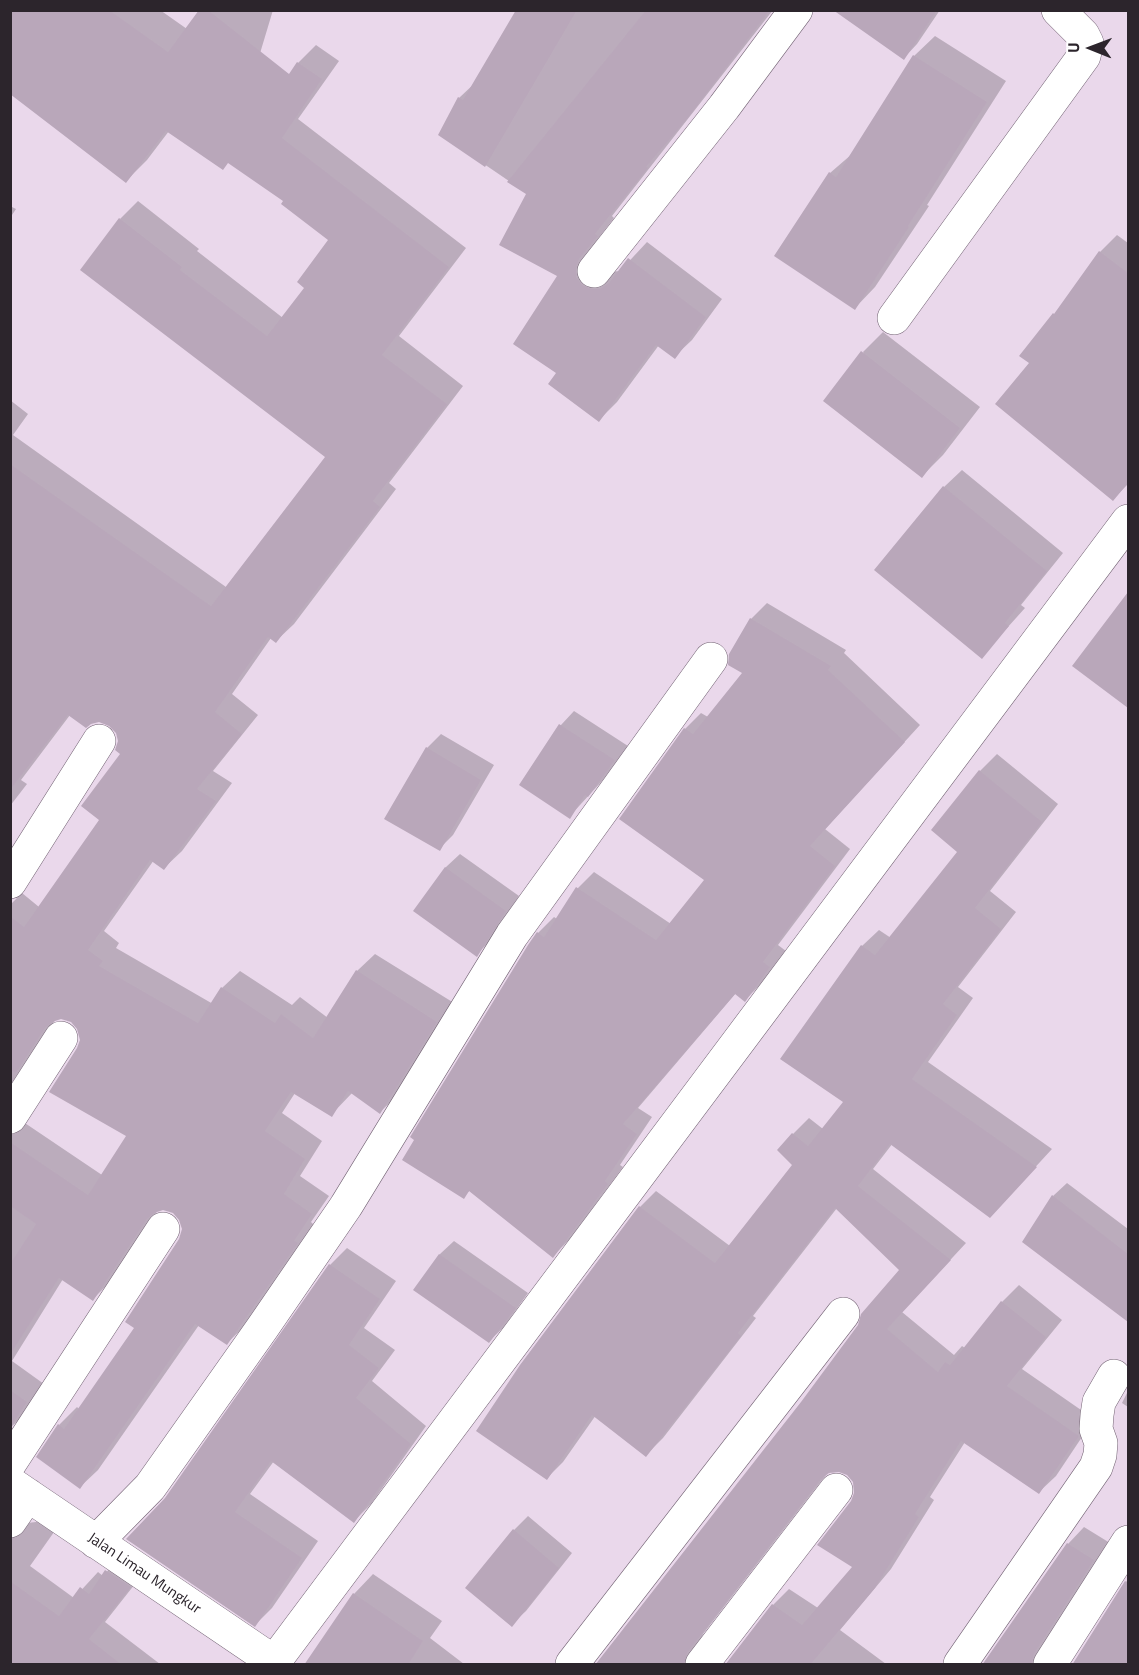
<!DOCTYPE html>
<style>
body{margin:0}
#map{position:relative;width:1139px;height:1675px;overflow:hidden;background:#ead8eb;font-family:"Titillium Web",sans-serif}
canvas{display:block}
.frame{position:absolute;inset:0;border:12px solid #2c252c;pointer-events:none}
.north{position:absolute;left:1061px;top:18px;width:60px;height:60px;-webkit-text-stroke:4px #fff;paint-order:stroke;rotate:271deg;font-size:16px;font-weight:700;line-height:24px;text-align:center;color:#2c252c}
.north::after{content:'';display:block;margin:auto;width:21px;height:27px;background:#2c252c;clip-path:polygon(50% 0,100% 100%,50% 72%,0 100%)}
</style>
<div id="map">
<canvas width="1139" height="1675"></canvas>
<div class="frame"></div>
<div class="north">U</div>
</div>
<script>
const g = document.querySelector('canvas').getContext('2d');
g.lineJoin = 'round';
function fill(path, color) { g.fillStyle = color; g.fill(path, 'evenodd'); }
const poly = rows => new Path2D(rows.map(r => 'M' + r).join(''));
function trace(path, color, width, dash) { g.strokeStyle = color; g.lineWidth = width; g.lineCap = dash ? 'butt' : 'round'; g.setLineDash(dash || []); g.stroke(path); }
function drawText(font, color, halo, rows, align = 'center') {
  g.font = font + ' "Titillium Web",sans-serif'; g.lineWidth = 4.5; g.setLineDash([]); g.textBaseline = 'middle'; g.strokeStyle = halo; g.fillStyle = color; for (const [text, x, y, turn = 0] of rows) {
    g.save(); g.translate(x, y); g.rotate((+turn || 0) * Math.PI / 180); g.textAlign = isNaN(turn) ? turn : align; if (halo) g.strokeText(text, 0, 0); g.fillText(text, 0, 0); g.restore();
  }
}
fill(poly([
 [10,10,160,10,187,29,201,10,273,10,234,140,169,131,147,160,126,181],
 [518,10,773,10,612,216,614,218,597,240,593,250,609,272,620,271,647,242,722,299,692,340,674,357,659,345,617,402,599,420,558,372,559,275,528,194,440,134,459,98,476,82],
 [855,10,940,10,917,44,904,58],
 [935,36,1006,81,927,205,929,206,875,287,855,308,830,173,852,154,914,56],
 [316,45,339,61,298,119,466,248,399,336,463,386,389,483,396,489,294,624,276,641,271,638,232,694,258,715,213,771,232,783,182,851,164,868,154,860,104,931,119,943,116,948,213,1004,222,988,240,971,292,1005,300,997,328,1018,357,971,375,954,454,1003,398,1095,380,1112,353,1092,331,1115,295,1093,282,1113,322,1141,300,1176,329,1196,311,1222,314,1225,245,1326,227,1343,199,1325,98,1470,80,1487,59,1425,77,1407,79,1409,136,1327,180,1239,183,1230,181,1220,175,1212,164,1209,158,1210,111,1281,93,1299,63,1279,12,1361,44,1384,23,1416,10,1428,10,1113,102,1175,128,1135,78,1049,81,1040,79,1028,71,1021,61,1018,56,1019,10,1086,10,905,22,893,39,907,101,820,122,753,117,731,109,724,70,715,21,780,27,784,10,806,10,400,28,414,13,435,226,587,327,457,120,219,138,201,199,249,197,251,283,318,306,287,330,240,285,201,230,162,298,63],
 [10,206,16,209,10,218],
 [1117,235,1128,243,1128,484,1113,499,1031,363,1062,306,1100,252],
 [883,332,980,407,943,455,922,476,863,352],
 [962,470,1063,553,1021,605,1025,608,981,657,944,487],
 [1128,594,1128,707,1075,666],
 [767,603,846,650,844,653,920,725,825,829,850,849,778,945,786,951,761,984,745,1000,736,993,638,1108,652,1117,620,1165,623,1167,569,1240,553,1256,470,1190,464,1197,538,933,554,917,557,919,578,888,594,872,671,924,706,880,685,729,701,713,708,717,744,672,751,619],
 [574,711,628,746,602,781,569,817,521,785,561,725],
 [441,734,494,765,453,835,439,849,427,748],
 [997,754,1058,804,990,891,1016,912,958,987,973,998,928,1062,1052,1149,1006,1199,893,1143,873,1169,966,1243,902,1312,954,1355,962,1346,965,1348,1002,1302,1019,1285,1062,1320,1022,1369,1094,1419,1056,1476,1039,1492,965,1442,930,1497,934,1500,891,1569,840,1630,886,1664,727,1664,773,1605,789,1589,818,1608,854,1566,852,1502,856,1493,854,1482,848,1474,839,1470,829,1471,703,1634,700,1643,712,1664,597,1664,802,1403,901,1270,837,1208,753,1316,756,1318,663,1438,646,1455,596,1415,563,1462,547,1478,640,1207,656,1191,730,1246,794,1165,793,1134,809,1118,823,1129,845,1102,862,946,879,930,891,938,959,851,933,830,980,771],
 [460,854,519,896,490,941,476,955,415,911,446,867],
 [1067,1183,1128,1229,1128,1298,1115,1311,1053,1196],
 [454,1241,528,1293,503,1328,489,1341,415,1289,440,1254],
 [347,1248,396,1281,364,1328,395,1350,372,1381,426,1426,371,1504,354,1521,274,1461,250,1494,318,1541,272,1608,255,1625,166,1499,330,1265],
 [1128,1391,1128,1407,1122,1403],
 [10,1513,27,1523,36,1522,43,1516,59,1525,30,1566,74,1598,98,1572,103,1576,123,1554,146,1570,105,1622,160,1664,10,1664],
 [528,1516,572,1553,526,1611,512,1624,514,1530],
 [1084,1527,1110,1543,1060,1664,984,1664,1068,1544],
 [373,1574,442,1621,430,1638,464,1664,313,1664,354,1594],
 [1128,1579,1128,1664,1074,1664]
]), '#0003');
fill(poly([
 [10,10,109,10,168,52,199,10,208,10,289,74,297,62,322,79,282,138,449,267,382,355,447,404,373,501,380,507,276,643,268,637,215,712,242,734,197,789,216,801,164,870,150,860,88,950,103,961,99,966,198,1023,221,987,275,1023,281,1014,313,1038,356,970,437,1022,380,1114,348,1091,332,1117,291,1092,265,1131,305,1159,284,1194,312,1214,294,1241,298,1243,227,1345,195,1324,80,1489,36,1457,58,1424,64,1429,134,1328,125,1322,179,1239,182,1229,179,1220,173,1213,163,1210,154,1213,147,1219,93,1301,59,1278,10,1355,10,1264,36,1224,10,1206,10,1142,88,1195,126,1136,49,1092,77,1048,80,1040,77,1029,71,1022,61,1019,52,1022,45,1028,16,1073,10,1070,10,916,24,927,99,820,81,806,120,754,115,750,118,741,116,733,109,726,99,722,91,724,86,728,68,715,10,790,10,464,211,606,325,457,80,270,119,218,182,267,180,270,267,336,304,288,297,282,328,240,281,204,283,201,228,163,223,170,166,131,126,183,10,94],
 [516,10,577,10,485,167,438,135,458,97,463,100],
 [646,10,770,10,687,119,646,167,648,168,595,234,598,236,579,259,576,268,576,277,582,285,591,289,600,289,609,283,628,258,706,317,675,359,656,345,599,422,548,384,556,373,513,344,557,276,499,245,526,194,507,182],
 [833,10,937,10,904,60],
 [913,55,987,102,908,226,909,227,855,310,774,256,829,172,836,177],
 [1099,251,1128,273,1128,483,1113,501,995,404,1029,363,1019,356,1053,313,1054,314],
 [861,351,960,428,922,478,823,401],
 [943,486,1047,571,1005,623,1009,626,982,659,874,570],
 [1128,592,1128,708,1072,666],
 [750,618,831,666,828,670,905,742,810,846,835,866,763,962,770,967,745,1002,735,994,623,1124,637,1134,605,1181,608,1184,553,1258,469,1191,464,1199,402,1160,414,1140,410,1137,528,945,537,932,544,937,576,887,656,940,704,880,619,819,684,728,693,734,742,673,728,665,729,654],
 [559,724,615,760,588,797,585,795,570,819,519,785],
 [426,747,481,780,440,851,384,819],
 [979,770,1042,822,975,908,1001,929,943,1004,957,1015,912,1079,1037,1167,990,1218,890,1144,858,1186,951,1260,887,1329,938,1372,945,1362,950,1365,1001,1301,1046,1337,1007,1386,1079,1436,1039,1494,961,1441,915,1514,919,1517,875,1588,810,1665,725,1665,772,1604,802,1625,852,1567,817,1545,851,1501,854,1493,853,1482,847,1475,839,1472,829,1473,821,1479,687,1653,684,1665,595,1665,801,1402,858,1325,861,1314,899,1270,835,1208,738,1333,741,1336,646,1457,592,1415,547,1480,476,1431,520,1365,639,1206,715,1263,792,1165,777,1150,792,1133,808,1146,843,1102,780,1059,861,945,875,955,957,852,931,830],
 [445,867,506,911,477,957,413,911],
 [1052,1195,1128,1254,1128,1322,1022,1242],
 [439,1254,516,1308,489,1343,413,1290],
 [329,1264,380,1299,349,1345,379,1368,356,1398,411,1444,354,1523,271,1461,235,1512,302,1558,255,1627,126,1539,165,1498],
 [10,1390,27,1402,10,1428],
 [513,1529,559,1568,512,1627,465,1588],
 [1067,1543,1094,1560,1034,1654,1031,1665,982,1665],
 [105,1570,131,1587,89,1639,122,1665,10,1665,10,1581,59,1616,80,1587,89,1594],
 [1125,1581,1128,1583,1128,1665,1072,1665],
 [353,1593,423,1641,408,1665,304,1665]
]), '#b9a7ba');
const minor = poly([
 [594,271,724,107,796,10],
 [894,318,1084,56,1087,43,1083,35,1058,10],
 [10,882,99,741],
 [10,1117,61,1038],
 [10,1463,163,1229],
 [10,1483,277,1664],
 [10,1521,28,1495],
 [96,1542,150,1487,263,1327,346,1206,512,935,711,659],
 [274,1662,1128,521],
 [572,1664,843,1314],
 [702,1664,836,1490],
 [960,1664,1096,1467,1100,1455,1101,1443,1096,1429,1097,1415,1099,1402,1114,1376],
 [1050,1664,1128,1542]
]);
trace(minor, '#716172', 34);
trace(minor, '#fff', 33);
drawText('15px', '#2c252c', '#fff', [
 ["Jalan Limau Mungkur",144,1574,34]
]);
</script>
